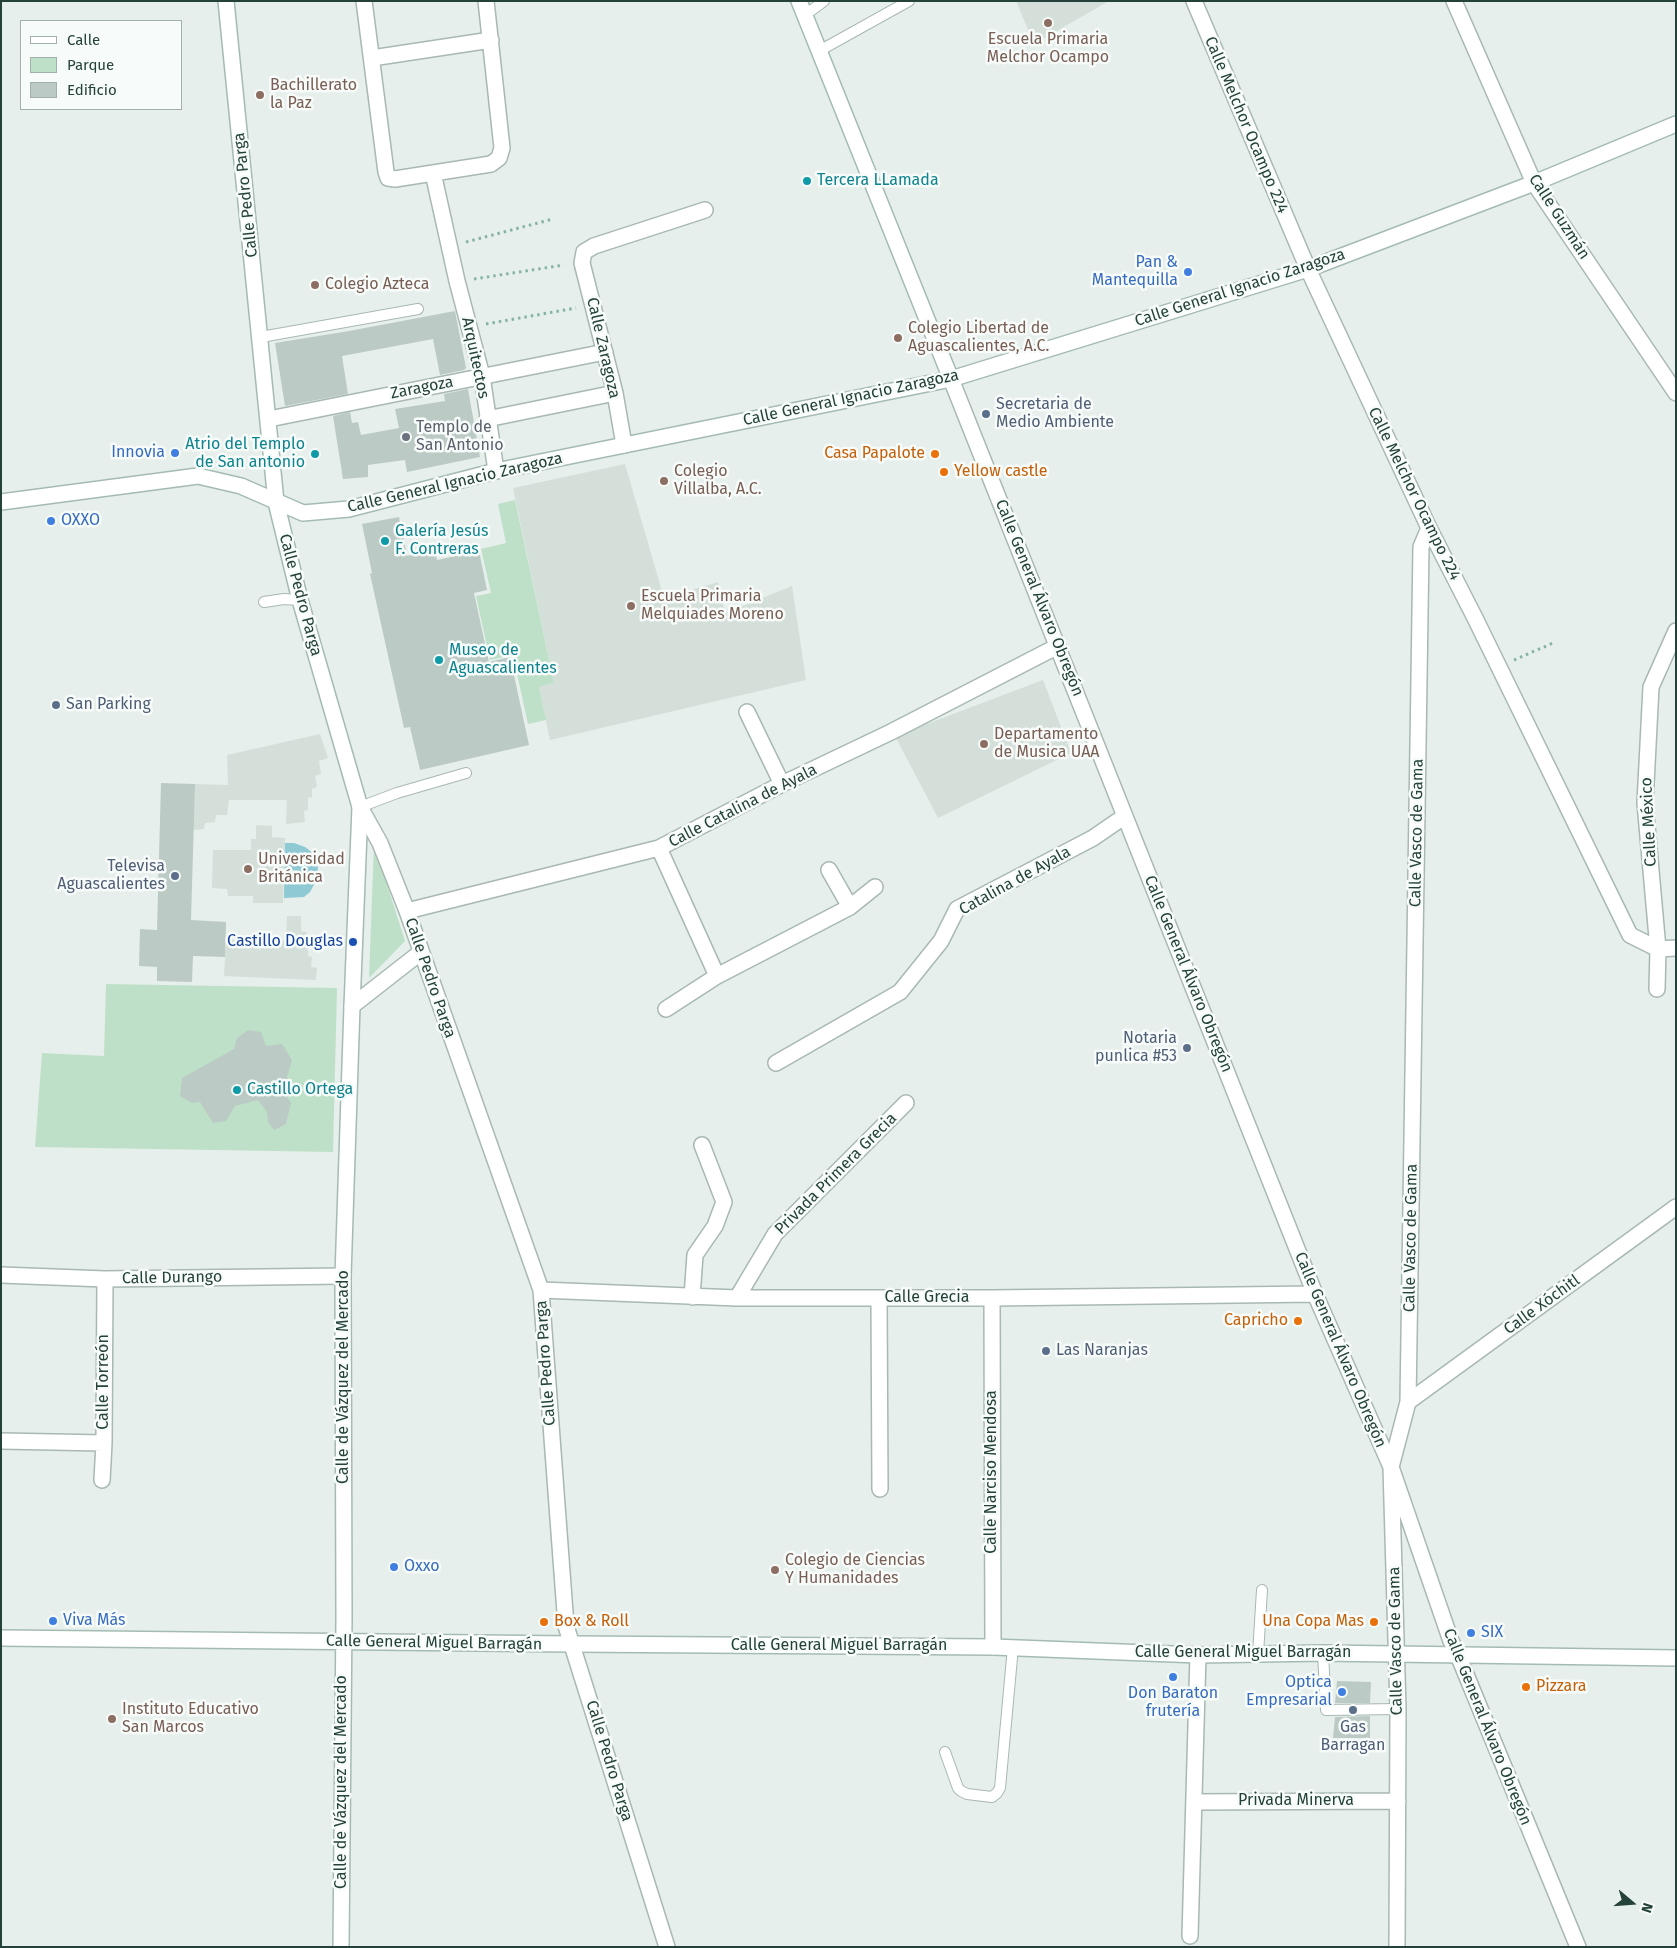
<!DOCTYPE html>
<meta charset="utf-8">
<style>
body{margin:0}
#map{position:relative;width:1677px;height:1948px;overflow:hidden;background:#e6efeb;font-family:"Fira Sans",sans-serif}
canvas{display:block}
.frame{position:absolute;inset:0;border:2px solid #24423a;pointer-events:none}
.legend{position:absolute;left:20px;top:20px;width:162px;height:90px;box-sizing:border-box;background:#f7fbf9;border:1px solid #a3b1ad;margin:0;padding:6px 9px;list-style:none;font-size:15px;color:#24423a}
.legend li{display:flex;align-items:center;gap:10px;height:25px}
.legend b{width:25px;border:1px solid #a3b1ad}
.north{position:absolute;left:1607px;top:1878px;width:50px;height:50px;-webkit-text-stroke:4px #f7fbf9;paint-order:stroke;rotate:108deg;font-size:14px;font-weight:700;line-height:20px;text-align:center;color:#24423a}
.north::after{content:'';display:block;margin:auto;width:18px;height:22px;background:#24423a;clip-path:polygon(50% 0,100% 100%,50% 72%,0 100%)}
</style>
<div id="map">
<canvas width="1677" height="1948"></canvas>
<div class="frame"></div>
<ul class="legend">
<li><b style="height:6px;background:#fff"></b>Calle</li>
<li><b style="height:14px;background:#bfe0c8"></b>Parque</li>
<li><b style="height:14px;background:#bbcac4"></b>Edificio</li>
</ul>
<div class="north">N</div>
</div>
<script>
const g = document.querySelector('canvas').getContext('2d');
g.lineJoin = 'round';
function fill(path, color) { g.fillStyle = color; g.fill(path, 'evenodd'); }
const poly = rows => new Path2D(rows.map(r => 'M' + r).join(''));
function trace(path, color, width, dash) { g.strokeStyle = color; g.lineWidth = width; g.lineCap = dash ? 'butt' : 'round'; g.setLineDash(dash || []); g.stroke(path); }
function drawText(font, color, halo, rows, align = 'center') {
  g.font = font + ' "Fira Sans",sans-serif'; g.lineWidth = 5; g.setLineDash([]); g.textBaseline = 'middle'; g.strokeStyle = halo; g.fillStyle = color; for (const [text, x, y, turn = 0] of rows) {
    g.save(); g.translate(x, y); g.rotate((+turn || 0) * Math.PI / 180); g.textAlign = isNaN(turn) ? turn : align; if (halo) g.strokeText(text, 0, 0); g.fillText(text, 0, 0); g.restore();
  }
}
fill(poly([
 [1016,1,1109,1,1034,44],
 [625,464,664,598,718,582,725,613,792,586,806,680,550,740,539,687,554,683,513,488],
 [1043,680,1071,753,938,818,895,736],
 [320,734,328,758,319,761,321,774,315,776,317,787,312,789,312,797,308,798,308,810,304,811,305,822,286,824,287,800,229,800,227,815,216,815,215,822,205,823,204,829,193,830,195,784,228,785,227,755],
 [256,825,272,826,272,837,285,838,283,903,253,903,253,896,228,896,227,889,212,888,213,850,251,850,251,839,256,839],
 [287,916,301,916,301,931,307,932,305,944,308,944,308,956,312,957,311,967,317,968,316,980,224,976,226,940,286,940]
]), '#d4dfda');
fill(poly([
 [515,500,554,683,539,687,546,720,528,724,513,655,490,660,476,596,491,593,481,549,506,543,498,504],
 [374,844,405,941,369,978],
 [106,984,337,988,333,1152,35,1147,42,1053,104,1056]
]), '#bfe0c8');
fill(poly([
 [285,843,294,843,305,847,313,853,317,860,318,871,316,881,310,892,304,897,284,898]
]), '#8ec9d4');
fill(poly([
 [455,311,466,368,464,370,440,375,433,339,342,356,348,394,285,406,275,343,349,331],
 [468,389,480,457,407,472,405,460,368,465,368,477,343,479,333,416,350,412,352,423,358,422,361,435,399,428,395,409,445,401,444,394],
 [399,517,407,556,435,550,437,560,479,551,487,590,474,593,489,662,510,657,529,745,420,770,410,727,404,728,370,574,372,573,362,524],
 [161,783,195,784,191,920,226,922,225,957,193,956,192,982,157,981,157,967,139,966,140,929,157,930],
 [248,1030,261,1032,266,1046,282,1044,292,1060,283,1091,291,1103,286,1124,274,1130,268,1122,267,1112,258,1100,235,1106,226,1121,213,1123,200,1102,192,1103,180,1096,182,1078,234,1049,237,1038],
 [1337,1681,1371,1682,1370,1703,1335,1703],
 [1370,1716,1370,1738,1333,1738,1335,1717]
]), '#bbcac4');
const lane = poly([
 [805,15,824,1],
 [819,51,909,1],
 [261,337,418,309],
 [264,602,284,599,300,600],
 [360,807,397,793,466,773],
 [1323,1653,1326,1710,1398,1709],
 [1258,1654,1262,1590],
 [945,1752,958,1788,961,1791,967,1794,992,1797,997,1793,1000,1788,1013,1647]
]);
const street = poly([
 [364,1,386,172,388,178,395,179,491,164,499,158,502,148,486,1],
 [1194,1,1308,269,1429,528,1475,618,1630,935,1658,949,1676,948],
 [1454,1,1534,183,1676,393],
 [372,58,491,40],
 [433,173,457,281,482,376,496,471],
 [951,379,1315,1294,1391,1467,1451,1641,1458,1655,1578,1947],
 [269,419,605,352],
 [487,419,615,393],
 [624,445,615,393,582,263,584,252,594,246,705,210],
 [747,712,782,784],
 [360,807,380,843,407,911,541,1290,566,1626,667,1947],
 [659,848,717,976],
 [829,870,850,907,875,887],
 [407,911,659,848,782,784,891,732,1058,646],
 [1657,989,1658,949,1645,803,1651,687,1676,631],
 [352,1006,421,952],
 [666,1009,717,976,850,907],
 [776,1063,900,992,941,941,957,909,1093,838,1125,816],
 [1,1275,105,1279,343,1276],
 [541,1290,737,1298,992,1298,1315,1294],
 [692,1297,695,1255,715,1226,724,1202,702,1145],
 [737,1298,775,1234,906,1103],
 [879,1298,880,1489],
 [992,1298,993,1647],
 [1408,1402,1676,1207],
 [1,1441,104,1443],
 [102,1480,104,1443,105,1279],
 [1194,1802,1398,1801],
 [1190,1936,1198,1655],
 [1397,1947,1398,1709,1391,1467,1408,1402,1421,547,1429,528]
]);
const secondary = poly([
 [226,1,276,502,300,600,360,807,352,1006,343,1276,344,1618,341,1947],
 [799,1,951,379],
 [1,502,198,476,241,486,303,513,349,509,496,471,951,379,1308,269,1534,183,1676,124],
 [1,1638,572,1644,993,1647,1198,1655,1323,1653,1676,1658]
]);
trace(lane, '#a8b8b2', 12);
trace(street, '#a8b8b2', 18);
trace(secondary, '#a4bbb3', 18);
trace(poly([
 [466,242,553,219],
 [474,279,564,265],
 [486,324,576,308],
 [1514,660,1553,643]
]), '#86b3a5', 3, [2.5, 4]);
trace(lane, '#fff', 10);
trace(street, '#fff', 15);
trace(secondary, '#fff', 15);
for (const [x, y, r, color] of [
 [1048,23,5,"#8d6e63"],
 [260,95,5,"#8d6e63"],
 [807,181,5,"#0f9aa8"],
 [1188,272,5,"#3f7fe0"],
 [315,285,5,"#8d6e63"],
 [898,338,5,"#8d6e63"],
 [986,414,5,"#5c6f8a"],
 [406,437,5,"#6b7280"],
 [175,453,5,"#3f7fe0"],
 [315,454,5,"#0f9aa8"],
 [935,454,5,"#e8710a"],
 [944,472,5,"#e8710a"],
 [664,481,5,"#8d6e63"],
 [51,521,5,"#3f7fe0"],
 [385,541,5,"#0f9aa8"],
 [631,606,5,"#8d6e63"],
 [439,660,5,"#0f9aa8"],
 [56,705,5,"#5c6f8a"],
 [984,744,5,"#8d6e63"],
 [248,869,5,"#8d6e63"],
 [175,876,5,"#5c6f8a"],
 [353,942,5,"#1a4fb4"],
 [1187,1048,5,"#5c6f8a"],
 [237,1090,5,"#0f9aa8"],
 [1298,1321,5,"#e8710a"],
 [1046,1351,5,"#5c6f8a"],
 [394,1567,5,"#3f7fe0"],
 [775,1570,5,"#8d6e63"],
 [53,1621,5,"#3f7fe0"],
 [544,1622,5,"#e8710a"],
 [1374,1622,5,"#e8710a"],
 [1471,1633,5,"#3f7fe0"],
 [1173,1677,5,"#3f7fe0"],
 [1526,1687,5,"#e8710a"],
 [1342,1692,5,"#3f7fe0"],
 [1353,1710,5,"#5c6f8a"],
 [112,1719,5,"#8d6e63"]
]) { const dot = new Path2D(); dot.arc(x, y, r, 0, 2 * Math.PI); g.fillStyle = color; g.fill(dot); trace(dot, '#f7fbf9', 2); }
drawText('16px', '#785e54', '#f7fbf9', [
 ["Escuela Primaria",1048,40,"center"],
 ["Melchor Ocampo",1048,58,"center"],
 ["Bachillerato",270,86],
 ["la Paz",270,104],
 ["Colegio Azteca",325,285],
 ["Colegio Libertad de",908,329],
 ["Aguascalientes, A.C.",908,347],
 ["Colegio",674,472],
 ["Villalba, A.C.",674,490],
 ["Escuela Primaria",641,597],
 ["Melquiades Moreno",641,615],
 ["Departamento",994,735],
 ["de Musica UAA",994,753],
 ["Universidad",258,860],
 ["Británica",258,878],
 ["Colegio de Ciencias",785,1561],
 ["Y Humanidades",785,1579],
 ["Instituto Educativo",122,1710],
 ["San Marcos",122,1728]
], 'left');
drawText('16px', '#24423a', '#f7fbf9', [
 ["Calle Melchor Ocampo 224",1246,125,67],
 ["Calle Pedro Parga",246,195,-96],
 ["Calle Guzmán",1559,217,57],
 ["Calle General Ignacio Zaragoza",1240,288,-18],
 ["Calle Zaragoza",603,348,77],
 ["Arquitectos",475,358,78],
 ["Zaragoza",422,388,-11],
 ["Calle General Ignacio Zaragoza",851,398,-12],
 ["Calle General Ignacio Zaragoza",455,483,-13],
 ["Calle Melchor Ocampo 224",1414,494,64],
 ["Calle Pedro Parga",300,595,75],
 ["Calle General Álvaro Obregón",1039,598,68],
 ["Calle Catalina de Ayala",743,806,-27],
 ["Calle México",1649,822,-93],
 ["Calle Vasco de Gama",1417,833,-89],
 ["Catalina de Ayala",1015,881,-29],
 ["Calle General Álvaro Obregón",1188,974,68],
 ["Calle Pedro Parga",430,978,71],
 ["Privada Primera Grecia",836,1174,-45],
 ["Calle Vasco de Gama",1411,1238,-89],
 ["Calle Durango",172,1278,-1],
 ["Calle Grecia",927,1298],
 ["Calle Xóchitl",1542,1305,-36],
 ["Calle General Álvaro Obregón",1340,1350,67],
 ["Calle Pedro Parga",546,1363,-94],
 ["Calle de Vázquez del Mercado",344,1377,-90],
 ["Calle Torreón",104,1382,-90],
 ["Calle Narciso Mendosa",992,1472,-90],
 ["Calle Vasco de Gama",1396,1641,-91],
 ["Calle General Miguel Barragán",434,1643,1],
 ["Calle General Miguel Barragán",839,1646],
 ["Calle General Miguel Barragán",1243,1653],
 ["Calle General Álvaro Obregón",1487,1727,68],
 ["Calle Pedro Parga",609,1761,73],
 ["Calle de Vázquez del Mercado",342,1782,-90],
 ["Privada Minerva",1296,1801]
]);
drawText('16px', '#0d838f', '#f7fbf9', [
 ["Tercera LLamada",817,181],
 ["Atrio del Templo",305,445,"right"],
 ["de San antonio",305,463,"right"],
 ["Galería Jesús",395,532],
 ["F. Contreras",395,550],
 ["Museo de",449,651],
 ["Aguascalientes",449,669],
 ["Castillo Ortega",247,1090]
], 'left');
drawText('16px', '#366cbe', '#f7fbf9', [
 ["Pan &",1178,263,"right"],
 ["Mantequilla",1178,281,"right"],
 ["Innovia",165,453,"right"],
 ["OXXO",61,521],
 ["Oxxo",404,1567],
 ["Viva Más",63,1621],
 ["SIX",1481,1633],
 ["Optica",1332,1683,"right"],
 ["Empresarial",1332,1701,"right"],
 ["Don Baraton",1173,1694,"center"],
 ["frutería",1173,1712,"center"]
], 'left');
drawText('16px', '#4e5e75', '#f7fbf9', [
 ["Secretaria de",996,405],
 ["Medio Ambiente",996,423],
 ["San Parking",66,705],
 ["Televisa",165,867,"right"],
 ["Aguascalientes",165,885,"right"],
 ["Notaria",1177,1039,"right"],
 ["punlica #53",1177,1057,"right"],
 ["Las Naranjas",1056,1351],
 ["Gas",1353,1728,"center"],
 ["Barragan",1353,1746,"center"]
], 'left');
drawText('16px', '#5b616d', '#f7fbf9', [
 ["Templo de",416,428],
 ["San Antonio",416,446]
], 'left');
drawText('16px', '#c56008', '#f7fbf9', [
 ["Casa Papalote",925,454],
 ["Yellow castle",954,472,"left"],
 ["Capricho",1288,1321],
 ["Box & Roll",554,1622,"left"],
 ["Una Copa Mas",1364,1622],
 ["Pizzara",1536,1687,"left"]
], 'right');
drawText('16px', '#164399', '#f7fbf9', [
 ["Castillo Douglas",343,942]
], 'right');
</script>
